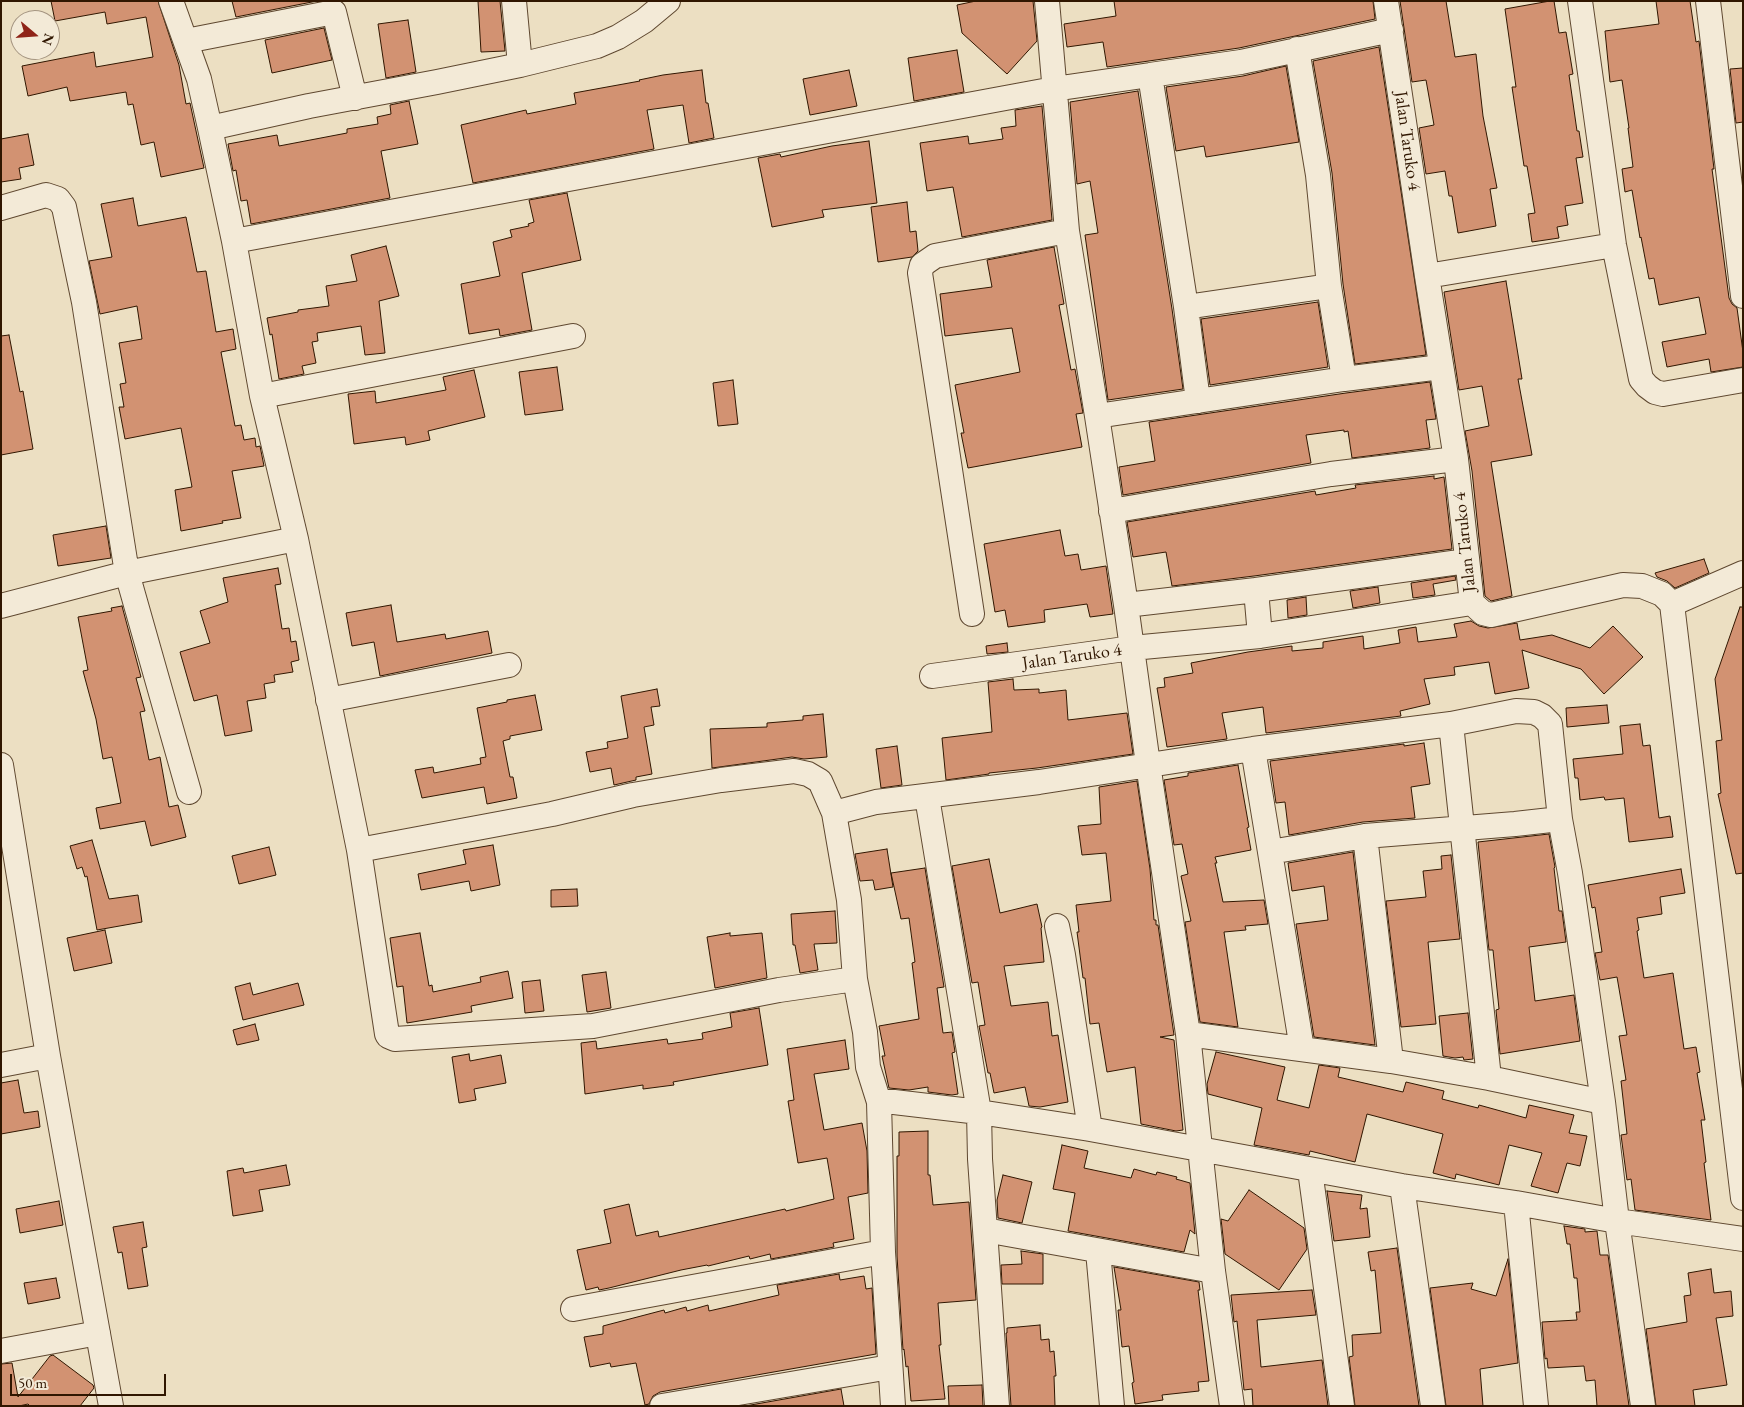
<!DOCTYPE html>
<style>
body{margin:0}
#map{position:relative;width:1744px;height:1407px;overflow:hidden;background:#ecdfc2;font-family:"EB Garamond",serif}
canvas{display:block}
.frame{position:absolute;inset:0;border:2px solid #301600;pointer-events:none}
.north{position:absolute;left:10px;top:10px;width:50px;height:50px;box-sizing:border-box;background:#f3ead7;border:1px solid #a59581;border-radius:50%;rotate:108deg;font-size:14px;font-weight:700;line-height:20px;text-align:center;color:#301600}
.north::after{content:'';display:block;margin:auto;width:18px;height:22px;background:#8f2418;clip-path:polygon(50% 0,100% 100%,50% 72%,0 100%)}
.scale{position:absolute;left:10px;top:1374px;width:156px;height:22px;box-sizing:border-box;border:2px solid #301600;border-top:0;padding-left:6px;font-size:15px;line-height:18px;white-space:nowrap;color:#301600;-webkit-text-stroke:4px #f3ead7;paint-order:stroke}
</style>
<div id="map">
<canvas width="1744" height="1407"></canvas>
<div class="frame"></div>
<div class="north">N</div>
<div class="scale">50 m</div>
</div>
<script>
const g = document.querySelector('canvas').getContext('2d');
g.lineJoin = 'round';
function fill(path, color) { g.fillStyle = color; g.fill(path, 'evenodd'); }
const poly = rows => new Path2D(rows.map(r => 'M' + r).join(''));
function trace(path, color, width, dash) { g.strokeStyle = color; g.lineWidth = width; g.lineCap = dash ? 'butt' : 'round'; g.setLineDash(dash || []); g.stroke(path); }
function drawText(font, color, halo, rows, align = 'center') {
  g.font = font + ' "EB Garamond",serif'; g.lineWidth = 4; g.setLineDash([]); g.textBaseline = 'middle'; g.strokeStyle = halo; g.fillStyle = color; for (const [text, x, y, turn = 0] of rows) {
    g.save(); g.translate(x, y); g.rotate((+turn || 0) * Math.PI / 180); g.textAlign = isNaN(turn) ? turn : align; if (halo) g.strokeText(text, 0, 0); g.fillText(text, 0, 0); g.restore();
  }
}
const building = poly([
 [51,1,158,1,179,65,186,104,190,103,204,168,161,177,154,142,141,145,133,104,128,105,126,92,70,101,67,87,28,96,22,66,94,52,96,67,153,57,146,17,107,24,105,12,55,21,51,1],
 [232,1,317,1,236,17,232,1],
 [478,1,500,1,505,51,481,52,478,1],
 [976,1,1033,1,1037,41,1007,74,962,33,957,5,976,1],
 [1114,1,1373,1,1375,19,1239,48,1107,67,1103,42,1067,47,1064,24,1116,16,1114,1],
 [1400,1,1446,1,1455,57,1476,54,1483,116,1497,188,1490,189,1496,226,1458,233,1452,196,1449,196,1445,171,1426,174,1419,128,1434,125,1426,80,1412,82,1400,1],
 [1550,1,1554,1,1559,33,1566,32,1573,74,1569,75,1577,131,1579,131,1583,157,1576,158,1583,203,1565,206,1568,225,1557,227,1559,238,1532,242,1528,214,1535,213,1527,166,1524,166,1512,87,1516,87,1505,9,1550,1],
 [1656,1,1690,1,1696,42,1699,41,1714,169,1712,169,1729,298,1732,304,1737,308,1743,352,1743,367,1711,372,1709,359,1667,367,1662,342,1706,334,1699,297,1659,305,1654,278,1649,279,1641,237,1640,238,1632,190,1625,192,1622,169,1633,167,1628,128,1629,128,1622,80,1610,82,1605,31,1659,24,1656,1],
 [408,20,416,72,386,78,378,24,408,20],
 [324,28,332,60,272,73,265,40,324,28],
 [1379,47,1426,355,1355,364,1343,284,1332,173,1313,61,1379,47],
 [957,50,964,92,914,101,908,58,957,50],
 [1286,66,1299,142,1206,157,1204,146,1176,151,1166,87,1243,76,1286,66],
 [1743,68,1743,122,1736,123,1730,69,1743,68],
 [702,70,706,103,708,103,714,138,689,143,683,105,647,110,654,149,473,183,461,125,526,110,527,114,576,104,574,93,640,81,639,80,663,75,702,70],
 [849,70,857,106,810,115,803,79,849,70],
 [1138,91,1172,309,1183,389,1108,400,1085,235,1098,233,1090,181,1077,184,1070,102,1138,91],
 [409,101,418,144,381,151,390,198,251,224,247,200,241,201,236,170,233,171,228,144,277,135,279,146,347,133,347,129,378,124,377,117,391,114,390,105,409,101],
 [1042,106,1052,220,962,237,953,187,927,191,920,143,968,136,969,144,1003,139,1001,128,1016,126,1015,110,1042,106],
 [28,134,34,165,19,168,21,179,1,182,1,139,28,134],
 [869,141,877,203,822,210,824,217,772,227,758,158,780,154,781,157,832,146,869,141],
 [567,193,581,260,522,273,532,330,500,336,499,329,469,334,461,284,500,276,493,242,512,237,510,230,529,226,528,224,534,222,529,200,567,193],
 [133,198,138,226,186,217,197,272,206,271,216,332,233,329,236,349,221,352,235,426,241,425,244,440,255,438,256,447,260,446,264,466,232,471,241,518,222,521,223,523,181,531,175,490,192,487,181,428,125,439,119,407,124,407,120,384,126,383,119,343,142,339,137,306,100,314,89,261,112,257,101,204,133,198],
 [907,202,910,232,916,231,918,251,912,257,878,262,871,207,907,202],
 [386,246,399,296,379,301,385,353,365,355,361,326,317,333,318,341,312,342,316,363,302,366,304,374,279,379,272,334,270,335,267,318,298,312,298,310,329,306,326,286,357,281,351,255,386,246],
 [1054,247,1064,304,1059,305,1071,370,1075,369,1083,413,1076,414,1082,447,968,468,961,433,964,433,955,385,1020,372,1012,328,945,336,940,294,992,287,987,260,1054,247],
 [1506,281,1522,379,1518,379,1532,455,1491,462,1512,596,1491,601,1485,596,1472,471,1465,431,1489,426,1482,386,1459,390,1444,292,1506,281],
 [1318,302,1328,367,1210,385,1201,319,1318,302],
 [9,335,20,392,23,391,33,449,1,455,1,336,9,335],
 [557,367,563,410,525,415,519,372,557,367],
 [474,370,485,417,428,431,430,440,406,445,405,437,354,444,348,394,375,391,376,403,446,390,443,377,474,370],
 [733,380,738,424,718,426,713,383,733,380],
 [1430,382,1436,419,1426,420,1430,448,1352,458,1348,431,1344,432,1344,430,1306,435,1311,463,1123,495,1119,467,1155,461,1149,422,1346,393,1430,382],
 [1434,476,1434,479,1444,477,1452,549,1254,576,1172,586,1166,552,1133,557,1127,522,1315,491,1316,495,1356,488,1355,485,1434,476],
 [106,526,111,558,58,566,53,535,106,526],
 [1060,530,1065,556,1078,554,1081,570,1106,566,1113,614,1090,617,1087,604,1044,610,1045,622,1008,627,1005,610,995,612,984,544,1060,530],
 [1704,559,1709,573,1675,588,1667,581,1657,577,1655,573,1704,559],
 [278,568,281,584,275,585,282,629,289,628,291,642,296,641,299,660,291,662,293,672,274,675,275,682,264,684,266,698,247,701,252,731,225,736,217,695,194,701,180,652,210,643,200,611,228,602,223,578,278,568],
 [1455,576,1456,580,1433,584,1435,595,1413,598,1411,583,1455,576],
 [1378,587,1380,603,1353,608,1350,591,1378,587],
 [1306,597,1307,615,1288,618,1287,600,1306,597],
 [391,605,397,642,445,634,446,639,488,631,492,653,380,676,374,642,352,646,346,613,391,605],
 [122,606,141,677,136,678,145,711,140,712,149,760,160,757,169,807,178,805,186,837,151,846,145,821,100,829,96,808,121,803,112,757,103,759,96,719,83,671,88,670,78,617,112,611,111,608,122,606],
 [1740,607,1743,607,1743,873,1736,874,1718,794,1721,793,1716,741,1722,740,1715,679,1740,607],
 [1471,621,1479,626,1488,628,1517,623,1520,640,1552,635,1590,648,1613,626,1643,657,1604,694,1581,669,1522,650,1529,688,1495,694,1489,662,1454,667,1455,675,1424,679,1430,704,1400,711,1401,716,1266,733,1263,707,1222,713,1227,739,1167,747,1157,688,1165,687,1164,678,1193,673,1191,663,1248,652,1292,646,1292,651,1323,648,1323,642,1363,636,1364,649,1400,643,1398,630,1416,627,1418,642,1457,637,1454,624,1471,621],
 [1007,643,1008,652,987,654,986,646,1007,643],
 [1013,679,1014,690,1039,689,1039,693,1066,690,1068,720,1127,713,1133,754,1037,768,989,773,989,774,946,780,942,738,992,732,988,682,1013,679],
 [657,689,660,706,651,707,654,725,644,727,652,774,636,777,636,780,614,785,611,768,590,772,586,752,608,748,607,742,628,738,621,696,657,689],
 [535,695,542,730,510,736,510,739,503,741,510,777,513,777,517,798,487,804,484,787,422,798,415,770,433,767,434,773,481,764,480,758,486,757,477,708,507,702,507,700,535,695],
 [1607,705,1609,723,1567,727,1566,708,1607,705],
 [823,714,827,757,804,759,792,757,712,768,710,729,767,727,767,723,803,720,803,716,823,714],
 [1640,724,1643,746,1650,745,1659,818,1670,816,1673,837,1629,842,1624,798,1605,800,1604,797,1580,800,1578,778,1575,778,1573,759,1623,754,1620,726,1640,724],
 [1424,743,1430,784,1411,787,1415,818,1363,822,1289,835,1285,802,1276,803,1270,761,1404,744,1404,746,1424,743],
 [897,746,902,785,881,788,876,749,897,746],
 [1238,765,1249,827,1247,828,1251,850,1215,857,1217,863,1215,863,1223,902,1264,900,1268,924,1245,926,1246,930,1224,932,1238,1027,1200,1022,1185,922,1191,921,1181,876,1188,874,1182,844,1174,845,1164,780,1188,776,1188,773,1238,765],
 [1137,781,1150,869,1154,920,1156,920,1156,925,1158,925,1174,1035,1160,1037,1174,1040,1183,1130,1176,1131,1141,1124,1135,1067,1107,1072,1099,1023,1090,1024,1085,978,1083,978,1077,932,1079,932,1076,905,1111,901,1106,853,1082,855,1078,826,1101,824,1099,787,1137,781],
 [1549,834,1555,867,1554,868,1559,911,1562,911,1566,942,1529,947,1535,1001,1574,995,1580,1041,1500,1054,1496,1010,1499,1009,1493,950,1489,950,1488,941,1478,842,1549,834],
 [92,840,109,899,138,895,142,922,97,930,87,876,85,877,82,867,77,869,70,846,92,840],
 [493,845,500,885,471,891,469,881,421,890,418,874,466,864,463,850,493,845],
 [269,847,276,875,239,884,232,856,269,847],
 [887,849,893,887,875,890,873,880,860,881,855,854,887,849],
 [1353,852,1375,1045,1314,1037,1296,924,1328,920,1324,886,1292,891,1288,863,1353,852],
 [1451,855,1460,939,1428,942,1436,1024,1401,1027,1386,901,1426,897,1423,871,1442,869,1441,856,1451,855],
 [989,859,1000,913,1037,904,1042,927,1041,928,1044,962,1004,966,1011,1006,1048,1002,1052,1036,1058,1035,1068,1102,1040,1107,1029,1106,1025,1087,994,1093,990,1073,988,1073,979,1026,985,1025,978,982,972,983,952,866,989,859],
 [925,868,944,987,937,988,943,1033,952,1032,955,1052,952,1053,958,1094,952,1095,928,1092,928,1087,909,1090,889,1088,882,1056,885,1056,879,1026,919,1019,912,963,915,962,909,918,901,919,891,873,925,868],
 [1681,869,1685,893,1660,897,1662,914,1637,918,1639,930,1637,931,1644,978,1673,973,1684,1049,1696,1047,1700,1072,1697,1073,1705,1120,1701,1120,1706,1162,1704,1163,1711,1220,1635,1210,1631,1179,1627,1180,1621,1135,1627,1134,1621,1081,1626,1080,1619,1036,1627,1035,1617,977,1600,980,1595,953,1602,952,1595,907,1592,908,1588,885,1681,869],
 [577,889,578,906,551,907,551,890,577,889],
 [835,911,837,943,814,944,818,970,800,973,795,945,793,945,791,914,835,911],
 [105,930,112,963,74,971,67,938,105,930],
 [420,933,429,986,432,985,433,992,481,982,480,977,508,971,513,998,471,1006,472,1012,407,1023,403,986,397,987,390,938,420,933],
 [730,933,730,936,762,933,767,978,715,988,707,937,730,933],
 [606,972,611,1008,587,1012,582,975,606,972],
 [540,980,544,1011,525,1013,522,982,540,980],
 [250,983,253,995,298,983,304,1005,243,1020,235,987,250,983],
 [759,1008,768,1065,673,1082,674,1085,643,1089,643,1085,585,1094,581,1043,596,1041,597,1049,667,1039,668,1044,703,1039,702,1033,732,1027,730,1013,759,1008],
 [1468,1013,1473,1059,1464,1060,1463,1057,1455,1058,1443,1056,1439,1016,1468,1013],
 [255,1024,259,1040,237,1045,233,1030,255,1024],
 [845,1040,849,1069,814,1074,824,1130,862,1123,867,1151,868,1193,848,1197,854,1239,833,1243,834,1247,771,1259,770,1254,750,1259,749,1256,708,1266,707,1265,681,1270,609,1288,599,1290,598,1287,586,1290,577,1250,611,1243,604,1210,629,1204,636,1236,658,1231,659,1237,785,1209,786,1211,834,1199,827,1158,798,1163,788,1101,794,1100,787,1049,845,1040],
 [1216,1052,1285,1067,1277,1100,1309,1108,1319,1065,1340,1068,1338,1077,1403,1092,1406,1082,1444,1091,1442,1099,1478,1108,1479,1105,1526,1118,1529,1105,1574,1115,1569,1133,1587,1136,1580,1166,1567,1163,1558,1193,1531,1186,1542,1153,1509,1145,1499,1185,1456,1174,1455,1179,1433,1173,1443,1134,1367,1114,1355,1162,1310,1151,1309,1155,1254,1145,1262,1108,1208,1094,1207,1084,1216,1052],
 [469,1054,470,1061,501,1055,506,1083,474,1089,476,1100,459,1103,452,1057,469,1054],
 [18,1080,24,1113,38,1111,40,1127,1,1134,1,1083,18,1080],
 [928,1131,928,1175,930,1175,933,1205,969,1202,976,1300,938,1303,941,1345,939,1345,945,1399,911,1401,908,1366,906,1367,904,1349,903,1350,897,1256,897,1156,899,1156,899,1132,928,1131],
 [1062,1145,1088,1151,1084,1168,1131,1178,1134,1169,1156,1175,1157,1172,1177,1177,1176,1179,1190,1183,1195,1234,1190,1230,1184,1252,1068,1231,1075,1193,1053,1189,1062,1145],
 [286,1165,290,1185,259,1190,263,1211,233,1216,227,1171,243,1168,244,1173,286,1165],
 [1003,1175,1032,1182,1022,1223,998,1218,997,1200,1003,1175],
 [1249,1190,1304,1228,1307,1249,1279,1290,1225,1254,1221,1219,1228,1221,1249,1190],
 [1327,1191,1362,1195,1360,1209,1367,1208,1370,1237,1334,1241,1327,1191],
 [59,1201,63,1225,20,1233,16,1209,59,1201],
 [143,1222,147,1247,142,1248,148,1286,128,1289,122,1252,118,1253,113,1227,143,1222],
 [1564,1226,1585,1229,1585,1232,1597,1231,1600,1255,1608,1255,1629,1406,1597,1406,1595,1380,1586,1381,1584,1366,1548,1368,1547,1358,1545,1359,1542,1322,1577,1320,1576,1312,1580,1312,1577,1278,1574,1278,1570,1244,1567,1244,1564,1226],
 [1397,1248,1419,1406,1355,1406,1349,1357,1353,1356,1352,1335,1381,1333,1375,1270,1371,1271,1368,1252,1397,1248],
 [1021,1251,1043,1254,1043,1284,1002,1284,1001,1265,1022,1264,1021,1251],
 [1508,1259,1518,1363,1480,1369,1483,1406,1446,1406,1430,1288,1473,1283,1471,1289,1496,1296,1508,1259],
 [1114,1267,1199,1282,1200,1290,1198,1290,1209,1381,1198,1382,1199,1391,1162,1395,1163,1400,1135,1404,1132,1383,1134,1382,1129,1346,1122,1347,1118,1310,1121,1310,1114,1267],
 [1711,1269,1714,1293,1731,1291,1733,1316,1716,1318,1727,1385,1693,1390,1695,1406,1656,1406,1646,1329,1687,1322,1684,1296,1691,1295,1688,1273,1711,1269],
 [839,1274,840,1280,864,1276,866,1289,872,1288,876,1354,660,1392,653,1396,649,1404,645,1405,636,1363,611,1367,610,1363,590,1367,584,1337,603,1334,603,1326,664,1310,665,1313,686,1307,687,1311,708,1305,709,1311,779,1295,777,1285,839,1274],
 [56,1278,60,1298,28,1304,24,1283,56,1278],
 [1312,1290,1316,1315,1257,1320,1261,1367,1322,1360,1328,1406,1253,1406,1252,1389,1244,1390,1237,1321,1234,1322,1231,1295,1312,1290],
 [1040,1325,1041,1340,1049,1339,1050,1352,1054,1351,1056,1376,1054,1376,1055,1406,1011,1406,1006,1333,1007,1333,1007,1328,1040,1325],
 [53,1355,93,1385,94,1388,80,1406,30,1406,28,1404,19,1406,1,1406,1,1364,12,1363,18,1397,50,1356,53,1355],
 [982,1385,983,1406,949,1406,948,1386,982,1385],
 [841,1389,844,1406,745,1406,841,1389]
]);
fill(building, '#d29272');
trace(building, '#301600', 1);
const minor = poly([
 [171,1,199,79,210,128,234,241,262,396,296,539,359,850,387,1034,388,1036,395,1039,593,1026,779,990,855,979],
 [514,1,520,65],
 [1047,1,1067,231,1097,416,1126,605,1148,764,1188,1034,1213,1271,1232,1406],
 [1580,1,1614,245,1641,379,1647,386,1655,392,1663,394,1743,380],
 [1708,1,1743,296],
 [186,41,334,12,355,98],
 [1297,49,1318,175,1329,286,1344,379],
 [210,128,309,106,437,82,520,65,597,46,618,37,644,21,668,1],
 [1,208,46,195,58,199,64,207,84,302,127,573,189,792],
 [234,241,1054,89,1150,75],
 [1427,276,1614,245],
 [1186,307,1329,286],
 [262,396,573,336],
 [1198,401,1186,307,1150,75,1241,62,1391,30],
 [1097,416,1344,379,1441,367],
 [1111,511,1331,474,1456,459],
 [1256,590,1467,561],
 [1472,603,1483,613,1491,615,1623,585,1642,586,1662,594,1672,604,1743,1198],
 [1672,604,1743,573],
 [1126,605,1256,590,1260,636],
 [1,606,127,573,296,539],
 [972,614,920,273,922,265,935,256,1067,231],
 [932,676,1132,648,1260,636,1472,603,1456,459,1427,276,1386,1],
 [328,700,509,665],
 [1451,724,1489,1078],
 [1253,749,1270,852,1365,836,1515,824,1560,819,1570,873,1603,1102,1617,1221,1643,1406],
 [1,765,48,1056,111,1406],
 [927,797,979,1112,980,1159,985,1230],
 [834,813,876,802,1039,782,1253,749,1451,724,1516,711,1534,712,1542,716,1550,724,1560,819],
 [1365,836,1391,1061],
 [359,850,552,814,633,795,721,780,794,771,808,774,820,781,834,813,849,900,855,979,865,1032,868,1067,879,1102],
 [1270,852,1302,1049],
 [1057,926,1063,955,1090,1129],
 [1188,1034,1391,1061,1489,1078,1603,1102],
 [1,1065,48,1056],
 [1310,1170,1342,1406],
 [1402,1186,1433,1406],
 [1516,1203,1536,1406],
 [1098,1251,1112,1406],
 [573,1309,883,1252],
 [1,1351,98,1333],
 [662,1406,890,1367],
 [893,1406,883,1252,879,1102,894,1102,979,1112,1090,1129,1402,1186,1516,1203,1617,1221,1743,1239],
 [997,1406,985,1230,1213,1271]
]);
trace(minor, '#5f4830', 26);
trace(minor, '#f3ead7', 24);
drawText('18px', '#301600', '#f3ead7', [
 ["Jalan Taruko 4",1407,141,82],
 ["Jalan Taruko 4",1465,542,-96],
 ["Jalan Taruko 4",1072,657,-8]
]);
</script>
